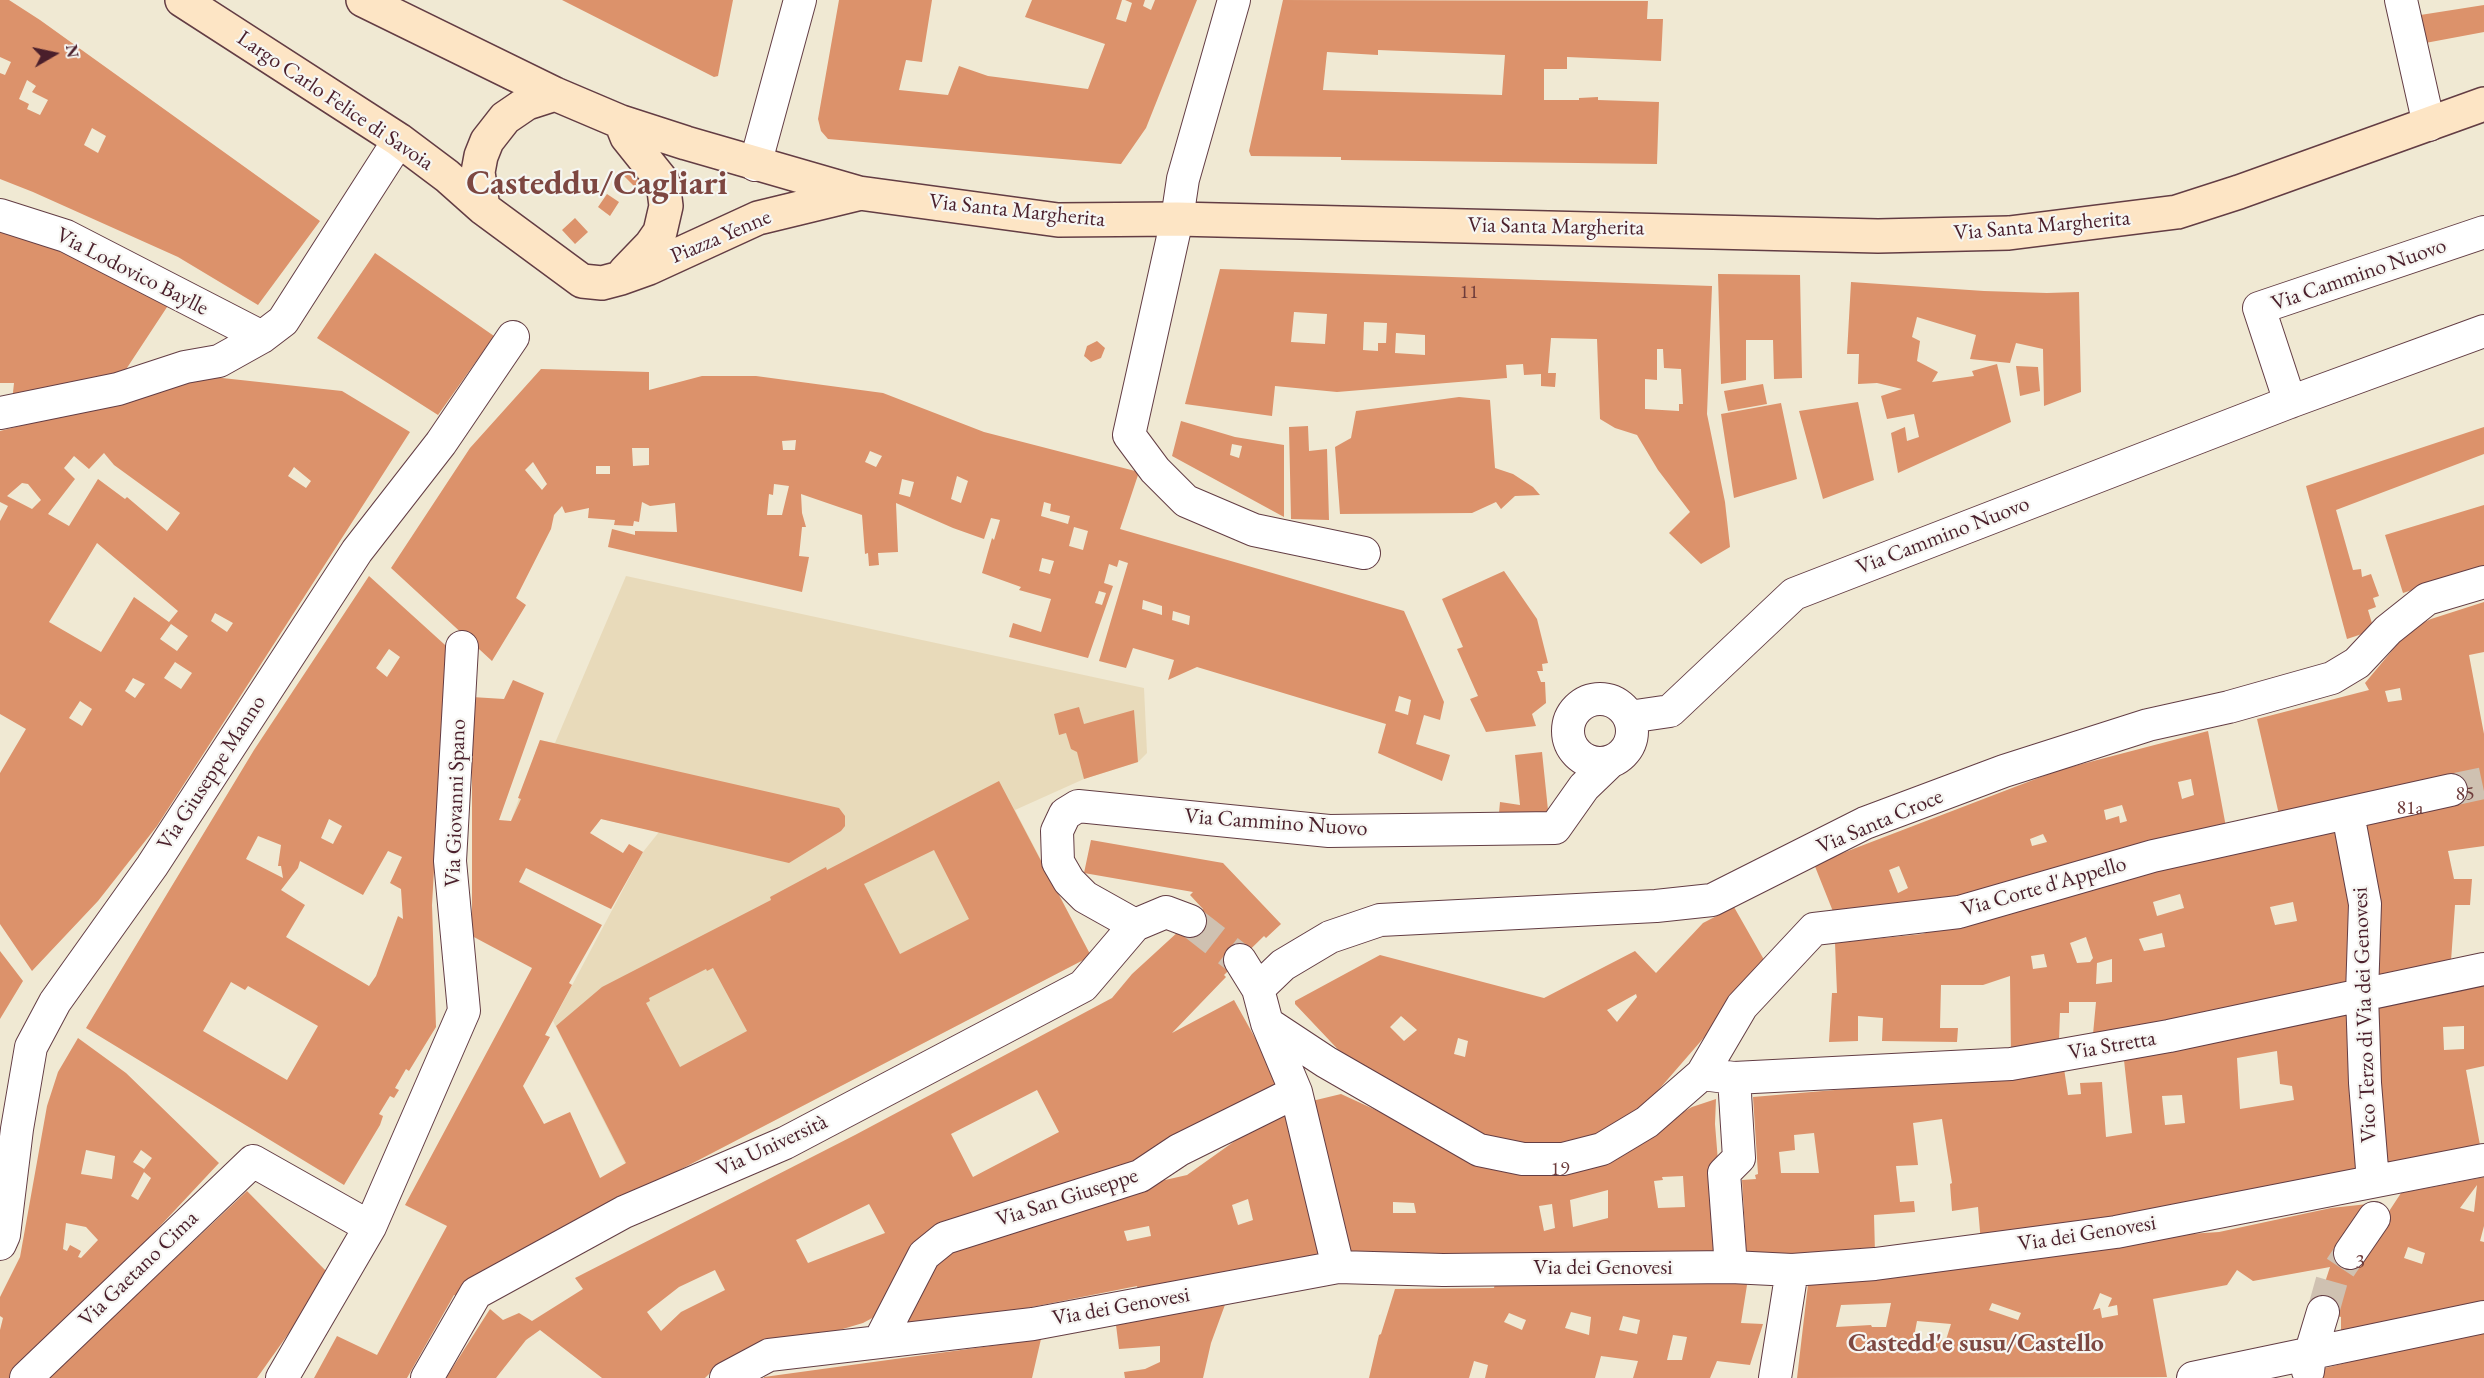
<!DOCTYPE html>
<meta charset="utf-8">
<style>
body{margin:0}
#map{position:relative;width:2484px;height:1378px;overflow:hidden;background:#f0e9d3;font-family:"EB Garamond",serif}
canvas{display:block}
.north{position:absolute;left:24px;top:24px;width:60px;height:60px;-webkit-text-stroke:4px #f6f6f2;paint-order:stroke;rotate:81deg;font-size:16px;font-weight:700;line-height:24px;text-align:center;color:#4a1f2b}
.north::after{content:'';display:block;margin:auto;width:21px;height:27px;background:#4a1f2b;clip-path:polygon(50% 0,100% 100%,50% 72%,0 100%)}
</style>
<div id="map">
<canvas width="2484" height="1378"></canvas>
<div class="north">N</div>
</div>
<script>
const g = document.querySelector('canvas').getContext('2d');
g.lineJoin = 'round';
function fill(path, color) { g.fillStyle = color; g.fill(path, 'evenodd'); }
const poly = rows => new Path2D(rows.map(r => 'M' + r).join(''));
function trace(path, color, width, dash) { g.strokeStyle = color; g.lineWidth = width; g.lineCap = dash ? 'butt' : 'round'; g.setLineDash(dash || []); g.stroke(path); }
function drawText(font, color, halo, rows, align = 'center') {
  g.font = font + ' "EB Garamond",serif'; g.lineWidth = 4.5; g.setLineDash([]); g.textBaseline = 'middle'; g.strokeStyle = halo; g.fillStyle = color; for (const [text, x, y, turn = 0] of rows) {
    g.save(); g.translate(x, y); g.rotate((+turn || 0) * Math.PI / 180); g.textAlign = isNaN(turn) ? turn : align; if (halo) g.strokeText(text, 0, 0); g.fillText(text, 0, 0); g.restore();
  }
}
fill(poly([
 [626,576,1144,688,1147,753,1138,762,1084,779,1015,810,1091,956,639,1191,553,1021,643,852,659,832,601,819,590,833,520,837,511,821,540,740,555,743]
]), '#e8daba');
fill(poly([
 [0,0,9,0,40,20,320,221,258,305,178,257,33,192,0,179,0,73,5,75,11,62,0,57],
 [27,80,36,86,32,92,48,100,40,115,27,109,29,104,19,99],
 [92,128,106,136,98,153,84,145],
 [562,0,733,0,718,76,714,77],
 [839,0,932,0,922,62,906,60,899,90,948,95,959,66,988,76,1088,89,1105,44,1025,17,1032,0,1122,0,1116,19,1126,22,1132,3,1125,0,1145,0,1143,6,1151,10,1155,0,1197,0,1146,128,1121,164,828,139,821,131,818,119],
 [1283,0,1648,1,1647,19,1663,19,1661,61,1567,57,1567,69,1544,69,1544,100,1579,100,1579,98,1598,97,1598,100,1659,102,1657,164,1341,160,1341,157,1251,156,1249,151],
 [1378,50,1505,55,1502,95,1323,90,1327,52,1378,55],
 [2484,5,2484,32,2420,44,2414,16],
 [635,165,647,177,636,188,624,176],
 [607,194,619,202,610,216,598,207],
 [575,218,588,232,575,244,562,230],
 [0,229,125,273,171,301,121,377,12,402,14,383,0,383],
 [375,253,494,336,438,415,317,338],
 [1220,269,1712,286,1707,414,1725,502,1730,547,1701,564,1669,533,1690,512,1658,470,1637,435,1615,428,1600,419,1597,339,1551,338,1548,373,1556,373,1555,387,1541,386,1541,374,1524,375,1523,364,1506,365,1507,378,1337,392,1275,386,1272,416,1185,404],
 [1294,312,1327,314,1325,344,1291,342],
 [1364,322,1387,323,1386,343,1378,343,1378,351,1363,350],
 [1396,333,1425,335,1425,355,1395,353],
 [1657,349,1663,349,1664,368,1681,369,1683,404,1679,404,1679,411,1645,409,1645,379,1657,380],
 [1718,274,1800,275,1802,378,1774,379,1773,340,1746,340,1746,380,1721,384],
 [1851,282,1984,291,2047,293,2079,292,2081,392,2044,406,2043,349,2016,343,2010,363,1970,359,1976,335,1917,317,1912,337,1920,341,1917,361,1938,372,1932,382,1974,376,1972,371,1997,364,2011,422,1898,473,1891,433,1905,427,1907,441,1919,437,1914,414,1887,419,1881,396,1902,389,1877,383,1858,384,1859,354,1847,354],
 [1097,341,1105,348,1101,358,1091,362,1084,356,1087,346],
 [2016,366,2038,367,2040,391,2020,396],
 [541,369,649,372,649,390,702,376,756,376,883,393,984,432,1139,472,1120,529,1404,611,1444,702,1440,720,1424,715,1416,744,1450,755,1442,781,1378,753,1386,724,1197,667,1168,680,1174,660,1133,648,1126,668,1099,661,1128,563,1119,560,1117,567,1109,564,1104,583,1113,586,1088,658,1009,637,1013,623,1041,632,1051,599,1019,590,1021,587,982,573,992,538,994,540,1000,520,991,518,984,539,953,528,896,503,898,552,878,553,879,565,869,566,868,553,865,554,862,515,801,494,802,513,806,527,802,527,799,556,809,557,802,592,608,547,612,529,635,535,635,531,677,532,675,503,650,506,642,502,639,522,634,521,633,526,614,525,615,520,588,518,589,508,565,513,562,506,554,515,551,529,516,598,526,605,492,661,391,568,470,448],
 [796,440,795,450,783,450,782,441],
 [632,448,649,448,649,465,633,466],
 [870,451,882,456,876,467,865,462],
 [533,462,547,484,542,490,525,470],
 [596,466,610,466,610,474,596,474],
 [957,476,968,481,961,503,951,499],
 [902,479,914,482,910,497,899,494],
 [774,484,789,486,782,515,767,515,769,494,773,495],
 [1044,502,1051,504,1050,511,1070,516,1068,524,1041,516],
 [1074,527,1088,531,1083,550,1069,546],
 [1042,558,1054,561,1050,574,1039,571],
 [1099,591,1106,593,1102,605,1095,603],
 [1143,600,1162,606,1162,615,1142,609],
 [1173,611,1190,616,1189,625,1172,620],
 [1399,696,1411,700,1408,715,1395,711],
 [213,377,342,391,410,432,157,826,98,901,32,971,0,924,0,773,26,729,0,714,0,521,8,506,0,502,0,431],
 [104,453,114,465,180,513,167,531,127,497,125,499,98,479,69,526,48,514,75,479,64,468,74,456,89,469],
 [294,467,311,481,306,488,288,476],
 [22,483,28,484,41,500,32,509,7,496],
 [97,543,178,611,169,622,134,597,101,652,49,622],
 [215,613,233,623,227,632,211,621],
 [171,624,188,636,177,651,160,639],
 [175,662,192,673,181,689,164,678],
 [133,678,145,684,135,698,125,691],
 [80,701,92,709,82,726,69,718],
 [1763,384,1767,404,1728,411,1724,391],
 [1459,397,1490,400,1495,468,1513,474,1533,487,1540,495,1515,496,1501,509,1496,502,1472,513,1340,514,1335,447,1351,438,1356,411],
 [1858,402,1874,480,1823,499,1799,411],
 [1781,403,1797,479,1734,498,1721,414],
 [1181,421,1235,437,1284,445,1284,517,1172,456],
 [1232,444,1242,446,1239,458,1230,455],
 [1308,426,1309,451,1327,449,1329,520,1291,519,1289,427],
 [2484,427,2484,454,2336,510,2353,570,2361,569,2362,577,2371,574,2379,596,2373,598,2376,607,2368,610,2374,630,2347,639,2306,486],
 [2484,505,2484,567,2403,593,2385,535],
 [1504,571,1537,619,1548,663,1542,664,1543,671,1537,671,1541,682,1545,682,1546,703,1532,714,1536,726,1486,732,1470,699,1478,696,1457,649,1463,647,1442,599],
 [369,576,455,654,440,766,432,905,436,1027,409,1071,406,1069,395,1088,399,1090,394,1098,390,1096,379,1114,383,1116,380,1125,344,1185,86,1028,254,750],
 [389,649,400,657,387,677,376,668],
 [329,819,342,826,333,844,321,838],
 [258,836,281,845,278,866,281,866,283,878,246,859],
 [388,851,402,857,390,883,401,889,403,919,398,916,376,976,369,986,286,937,305,905,281,890,298,868,300,861,363,895],
 [231,982,245,990,248,986,318,1026,287,1080,203,1031],
 [2484,602,2484,652,2469,655,2484,734,2484,846,2448,851,2454,879,2472,879,2470,905,2455,905,2451,961,2376,978,2361,822,2280,819,2257,719,2369,690,2365,683,2410,629,2431,619],
 [2400,688,2402,700,2388,702,2385,691],
 [513,680,544,693,499,820,511,821,521,799,518,798,540,740,839,808,845,816,845,826,841,831,789,863,601,819,590,833,623,853,629,844,643,852,611,909,526,868,519,882,602,925,569,983,572,985,545,1035,550,1037,523,1086,544,1124,570,1112,600,1178,626,1163,556,1026,602,987,771,900,770,897,826,867,827,870,999,781,1091,956,639,1191,464,1299,454,1295,407,1378,314,1378,337,1336,377,1355,447,1226,405,1205,532,968,472,936,472,697,504,699],
 [934,850,969,919,900,954,864,884],
 [713,968,747,1031,680,1067,646,1003,650,1001,649,998,706,969,707,971],
 [1079,707,1084,724,1134,710,1138,762,1084,779,1077,752,1071,749,1066,733,1059,735,1054,714],
 [2208,731,2226,827,1954,908,1838,924,1814,864,2059,770],
 [2191,779,2194,795,2182,799,2178,782],
 [2122,805,2127,821,2120,823,2119,816,2106,820,2104,810],
 [2043,834,2047,842,2032,846,2030,839],
 [1899,866,1908,888,1898,893,1889,870],
 [1542,752,1548,810,1546,815,1538,817,1499,813,1500,802,1520,805,1515,755],
 [2341,828,2355,905,2353,990,2092,1045,2096,1002,2069,1002,2069,1013,2060,1013,2059,1040,2011,1057,2010,976,1983,985,1941,985,1940,1028,1958,1028,1957,1042,1882,1041,1883,1018,1858,1016,1858,1041,1829,1042,1832,993,1837,993,1835,943,1922,934,2120,875],
 [2180,894,2184,908,2157,916,2153,902],
 [2293,902,2297,921,2275,925,2270,907],
 [2162,933,2165,947,2144,951,2139,939],
 [2086,937,2093,958,2090,962,2077,963,2070,943],
 [2044,954,2047,967,2033,969,2031,956],
 [2112,959,2112,982,2096,984,2097,963],
 [1091,840,1223,863,1281,924,1266,938,1264,936,1224,975,1226,977,1172,1033,1234,1000,1284,1090,1137,1171,916,1244,889,1309,863,1323,717,1366,705,1378,602,1378,540,1330,526,1340,496,1378,446,1378,490,1309,503,1320,519,1313,532,1321,583,1289,575,1278,855,1135,1112,998,1132,974,1203,909,1190,895,1193,892,1084,873],
 [1037,1090,1059,1132,973,1177,951,1134],
 [869,1204,885,1233,808,1263,796,1240],
 [715,1270,725,1290,681,1312,661,1331,647,1312,679,1287],
 [1734,907,1767,965,1648,1102,1604,1132,1559,1149,1496,1144,1365,1078,1295,1004,1295,1001,1380,955,1544,998,1635,951,1656,973,1703,923],
 [1636,994,1637,997,1617,1022,1607,1010],
 [1401,1016,1417,1030,1404,1041,1390,1027],
 [1458,1038,1468,1041,1465,1057,1454,1054],
 [0,951,23,981,0,1019],
 [2484,978,2484,1066,2466,1070,2480,1145,2388,1163,2374,1084,2373,1001],
 [2464,1026,2464,1049,2444,1050,2443,1027],
 [2347,1007,2366,1176,1981,1244,1978,1207,1952,1211,1950,1184,1952,1183,1942,1119,1913,1123,1918,1165,1896,1166,1900,1202,1914,1201,1915,1212,1874,1215,1875,1253,1747,1262,1742,1180,1756,1179,1755,1175,1758,1174,1753,1097,1940,1081,2063,1062,2068,1095,2081,1094,2080,1083,2102,1082,2106,1137,2132,1133,2123,1051],
 [2277,1051,2280,1084,2292,1086,2294,1100,2240,1109,2237,1058],
 [2182,1095,2185,1123,2165,1125,2162,1096],
 [1814,1133,1819,1173,1781,1173,1779,1152,1795,1150,1794,1135],
 [78,1038,126,1073,219,1163,90,1301,10,1378,0,1378,0,1330,3,1318,0,1316,0,1297,20,1257,47,1106,58,1072],
 [86,1150,115,1156,112,1179,81,1174],
 [141,1150,152,1158,144,1169,133,1162],
 [144,1172,151,1178,138,1200,131,1196],
 [66,1223,86,1227,98,1240,81,1258,78,1257,81,1251,70,1245,67,1251,63,1249],
 [1341,1094,1489,1162,1621,1148,1692,1107,1716,1099,1715,1124,1726,1261,1349,1254,1312,1101],
 [1683,1176,1685,1207,1658,1208,1654,1181,1663,1180,1662,1177],
 [1608,1190,1608,1218,1573,1227,1570,1200],
 [1393,1202,1414,1203,1416,1213,1393,1213],
 [1552,1204,1555,1228,1544,1231,1539,1206],
 [1284,1106,1323,1258,1138,1290,1137,1286,897,1334,925,1266,963,1243,1095,1196,1187,1175],
 [1248,1199,1253,1220,1238,1225,1232,1205],
 [1149,1226,1151,1236,1127,1241,1124,1231],
 [2484,1177,2484,1226,2480,1241,2484,1242,2484,1304,2341,1340,2341,1317,2316,1310,2330,1267,2253,1281,2237,1270,2227,1285,2153,1299,2167,1377,1797,1378,1809,1276,2160,1236,2219,1232,2331,1208,2377,1203,2365,1248,2401,1193],
 [2477,1185,2474,1212,2460,1208],
 [2408,1247,2425,1253,2422,1264,2404,1258],
 [2100,1293,2112,1298,2108,1307,2117,1305,2118,1315,2102,1318,2100,1308,2093,1310],
 [1891,1303,1886,1327,1872,1327,1871,1325,1836,1327,1841,1305],
 [1992,1303,2021,1313,2018,1320,1989,1310],
 [1917,1321,1951,1324,1946,1340,1913,1342],
 [247,1191,330,1275,257,1378,45,1378,92,1337],
 [1496,1279,1745,1279,1747,1285,1741,1323,1763,1324,1750,1365,1717,1361,1710,1378,1633,1378,1638,1361,1601,1356,1595,1378,1485,1378,1488,1365,1474,1361,1469,1378,1369,1378,1379,1335,1381,1334,1395,1289,1494,1288],
 [1571,1312,1591,1317,1589,1335,1565,1328],
 [1509,1313,1526,1320,1522,1330,1504,1322],
 [1623,1316,1640,1320,1637,1334,1619,1330],
 [1673,1335,1687,1337,1682,1360,1667,1360],
 [1226,1302,1211,1343,1203,1378,1125,1378,1124,1372,1145,1369,1160,1362,1160,1346,1119,1349,1116,1325],
 [2484,1329,2484,1378,2319,1378,2321,1369],
 [1041,1339,1032,1378,764,1378,764,1377]
]), '#dc926b');
trace(poly([
 [2451,790,2484,783],
 [1190,921,1240,960],
 [2323,1312,2332,1280,2350,1253]
]), '#cfc1b1', 32, [32, 16]);
const street = poly([
 [1234,0,1183,179,1177,219,1129,435,1155,470,1186,501,1254,530,1364,553],
 [2401,0,2429,125],
 [755,165,800,0],
 [0,215,66,236,262,337],
 [2290,402,2259,308,2484,232],
 [0,413,118,389,185,367,219,361,262,337,283,321,399,140],
 '1568 731a32 32 0 1 1 64 0a32 32 0 1 1-64 0Z',
 [1629,717,1670,711,1794,594,2290,402,2484,331],
 [2348,814,2365,904,2362,994,2365,1083,2373,1181],
 [1135,925,1085,897,1069,881,1058,862,1057,831,1065,814,1078,806,1329,831,1555,828,1584,787,1610,762],
 [1240,960,1258,989,1267,1023,1296,1092,1338,1267],
 [1258,989,1283,965,1330,937,1380,920,1656,906,1712,900,1865,823,2004,771,2148,725,2229,707,2332,678,2357,663,2388,630,2427,599,2484,582],
 [1267,1023,1326,1062,1479,1150,1523,1159,1563,1159,1602,1149,1647,1122,1702,1074,1742,1006,1814,929,1959,912,2153,856,2451,790],
 [1702,1074,1734,1078,2011,1064,2169,1036,2484,969],
 [0,1244,4,1235,17,1129,31,1047,55,1002,152,866,357,551,441,443,513,337],
 [2350,1253,2374,1218],
 [1731,1267,1724,1173,1739,1158,1734,1078],
 [879,1342,924,1255,945,1238,1140,1176,1179,1150,1296,1092],
 [2308,1371,2310,1355,2323,1312],
 [26,1378,253,1161,370,1227],
 [282,1378,370,1227,464,1011,450,861,462,647],
 [427,1378,476,1293,624,1212,785,1143,1083,986,1135,925,1166,912,1190,921],
 [726,1378,769,1355,1033,1324,1338,1267,1443,1270,1731,1267,1792,1270,1875,1264,2116,1232,2484,1160],
 [1775,1378,1792,1270],
 [2193,1378,2484,1317]
]);
const secondary = poly([
 [182,0,399,140,447,176,483,208,582,281,602,283,621,278,649,268,758,218,857,194],
 [363,0,555,94,621,122,686,143,859,193,1058,220,1177,219,1878,236,2009,233,2177,212,2239,192,2484,104],
 [621,122,627,137,663,182,666,206,660,232,651,245,625,272],
 [483,208,478,172,481,156,487,141,505,118,527,103,555,94]
]);
trace(street, '#633d44', 34);
trace(secondary, '#633d44', 36);
trace(street, '#fff', 32);
trace(secondary, '#fde5c5', 33);
drawText('20px', '#6e3c3b', null, [
 ["11",1469,293],
 ["85",2465,795],
 ["81a",2410,809],
 ["19",1560,1170],
 ["3",2360,1263]
]);
drawText('22px', '#4a1f2b', '#f6f6f2', [
 ["Largo Carlo Felice di Savoia",335,101,34],
 ["Via Santa Margherita",1017,211,6],
 ["Via Santa Margherita",2042,226,-5],
 ["Via Santa Margherita",1556,227,1],
 ["Piazza Yenne",721,237,-23],
 ["Via Lodovico Baylle",132,272,27],
 ["Via Cammino Nuovo",2359,275,-19],
 ["Via Cammino Nuovo",1943,536,-21],
 ["Via Giuseppe Manno",212,773,-57],
 ["Via Giovanni Spano",456,803,-88],
 ["Via Santa Croce",1880,822,-23],
 ["Via Cammino Nuovo",1276,823,4],
 ["Via Corte d'Appello",2044,887,-16],
 ["Vico Terzo di Via dei Genovesi",2365,1015,-92],
 ["Via Stretta",2112,1046,-10],
 ["Via Università",772,1146,-25],
 ["Via San Giuseppe",1067,1198,-18],
 ["Via dei Genovesi",2087,1234,-9],
 ["Via dei Genovesi",1603,1268],
 ["Via Gaetano Cima",139,1269,-44],
 ["Via dei Genovesi",1121,1307,-10]
]);
drawText('bold 26px', '#7d4741', '#f6f6f2', [
 ["Castedd'e susu/Castello",1976,1344]
]);
drawText('bold 34px', '#7d4741', '#f6f6f2', [
 ["Casteddu/Cagliari",597,185]
]);
</script>
